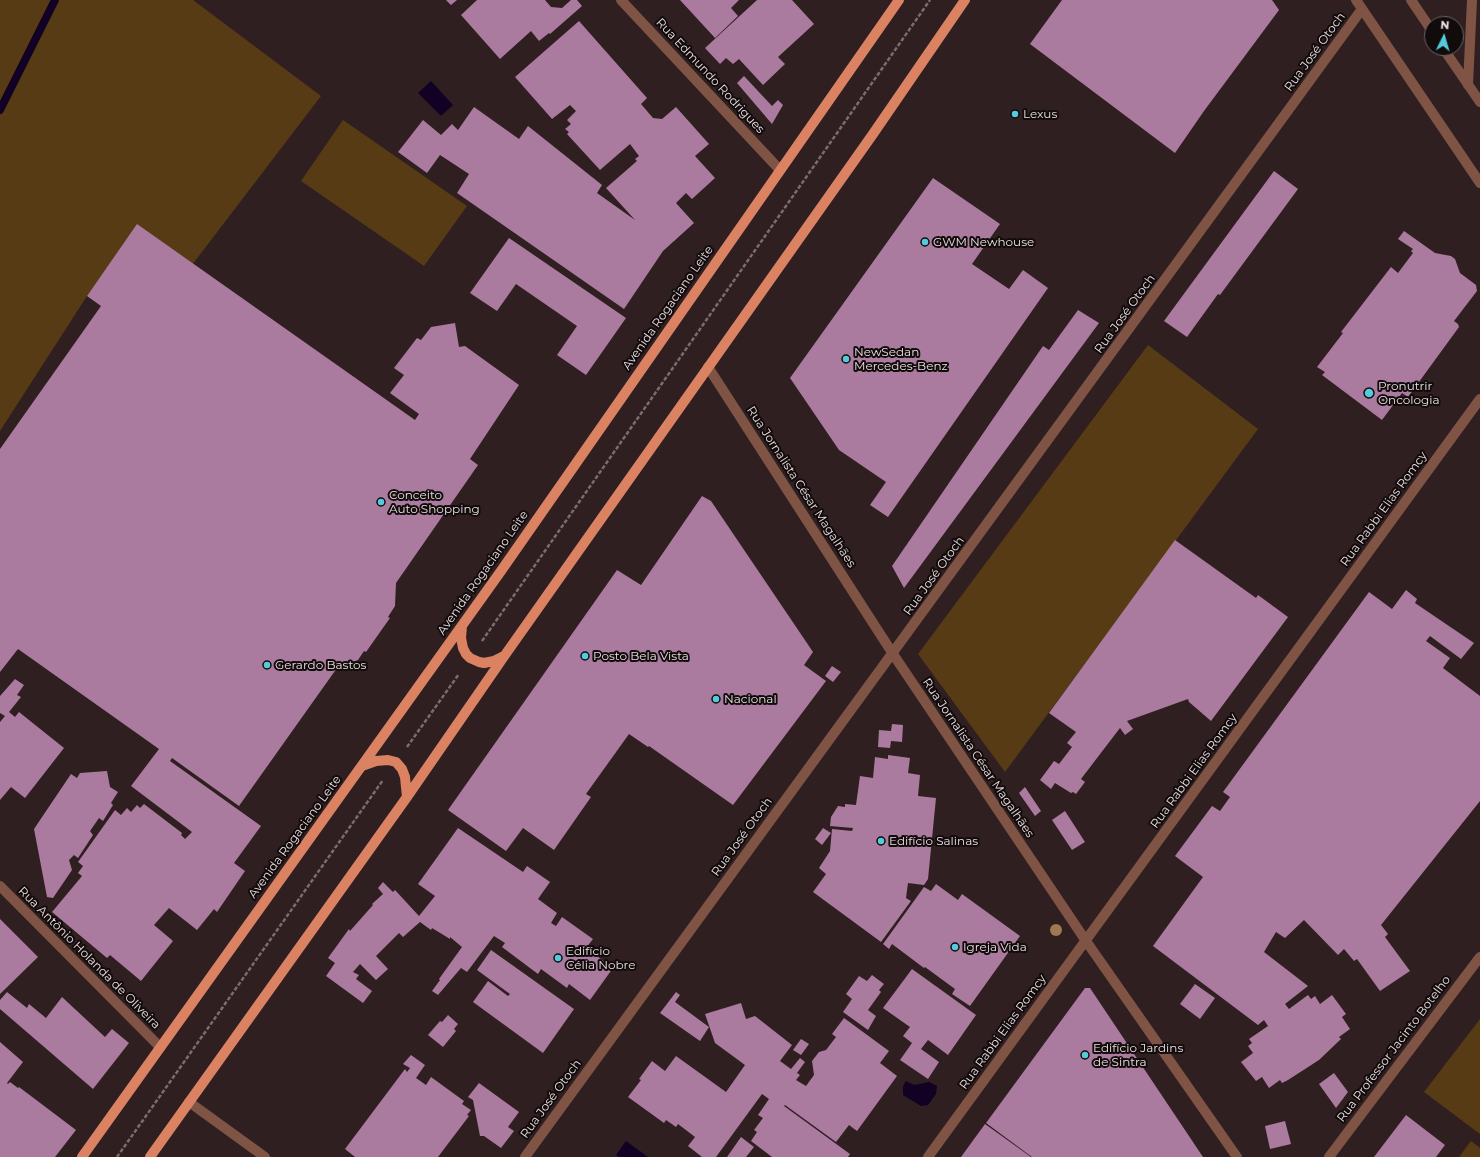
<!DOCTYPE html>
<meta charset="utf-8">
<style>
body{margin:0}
#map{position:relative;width:1480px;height:1157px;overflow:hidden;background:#301f21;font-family:Montserrat,sans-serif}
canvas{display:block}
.north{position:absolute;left:1424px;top:16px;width:40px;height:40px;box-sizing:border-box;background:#120b0c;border:1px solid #685f61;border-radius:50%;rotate:5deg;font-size:11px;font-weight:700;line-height:16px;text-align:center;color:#eadee0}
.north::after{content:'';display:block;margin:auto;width:14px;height:18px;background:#53cbda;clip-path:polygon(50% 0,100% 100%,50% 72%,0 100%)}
</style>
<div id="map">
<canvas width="1480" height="1157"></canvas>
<div class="north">N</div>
</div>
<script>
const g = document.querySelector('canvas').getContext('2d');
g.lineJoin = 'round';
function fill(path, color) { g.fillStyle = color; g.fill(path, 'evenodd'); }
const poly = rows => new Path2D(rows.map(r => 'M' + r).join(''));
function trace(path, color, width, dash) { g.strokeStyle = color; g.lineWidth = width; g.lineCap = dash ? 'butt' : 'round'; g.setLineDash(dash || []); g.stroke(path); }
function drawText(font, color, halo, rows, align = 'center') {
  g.font = font + ' Montserrat,sans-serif'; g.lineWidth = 4; g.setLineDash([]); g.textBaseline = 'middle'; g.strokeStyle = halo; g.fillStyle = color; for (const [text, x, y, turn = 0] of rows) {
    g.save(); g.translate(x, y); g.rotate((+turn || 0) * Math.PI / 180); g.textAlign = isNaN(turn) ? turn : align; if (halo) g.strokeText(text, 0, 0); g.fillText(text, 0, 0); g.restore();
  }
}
fill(poly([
 [0,0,193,0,321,96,192,265,137,225,87,296,0,431],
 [343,120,467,206,424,266,301,181],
 [1148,345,1258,429,1005,772,918,654],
 [1480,1019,1480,1134,1424,1092],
 [1471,1141,1480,1148,1480,1157,1459,1157]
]), '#563b15');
fill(poly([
 [431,81,453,105,441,116,418,93],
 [906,1081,912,1084,915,1085,929,1082,937,1086,936,1094,928,1105,921,1106,903,1095,903,1086],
 [626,1141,648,1157,619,1157,616,1155]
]), '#120025');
trace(poly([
 [0,110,55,0]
]), '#120025', 8);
fill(poly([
 [446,0,457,0,451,5],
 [477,0,545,0,551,7,562,8,571,0,577,0,582,6,550,34,549,33,539,41,531,31,500,59,461,15],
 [680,0,739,0,731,8,738,16,715,38],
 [757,0,792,0,814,24,778,57,785,64,763,85,739,59,733,64,726,58,720,64,705,48],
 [1062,0,1272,0,1279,10,1204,111,1175,153,1030,44],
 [579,21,647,98,641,104,653,118,662,119,676,107,709,144,695,156,715,178,692,199,686,193,676,203,694,223,663,251,624,309,457,193,469,174,440,155,427,173,398,152,423,120,441,135,452,124,458,130,474,107,519,139,528,126,602,185,597,193,635,220,606,188,637,161,635,159,639,156,630,144,600,170,567,134,569,132,565,129,571,124,567,120,576,111,570,105,552,119,515,77],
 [744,76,772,106,778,100,783,105,772,124,737,83],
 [1274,171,1298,189,1220,295,1218,294,1187,337,1164,321],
 [933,178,1000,224,972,264,1009,289,1023,270,1048,288,888,517,870,505,886,482,839,450,790,378],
 [137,224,415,420,419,414,390,393,404,375,394,368,417,338,421,340,431,327,455,323,459,347,465,346,519,385,470,459,478,465,396,583,395,606,388,617,390,618,366,652,364,651,358,660,339,668,337,668,239,806,172,758,170,761,261,826,234,863,245,871,217,912,214,909,197,930,169,908,154,925,173,941,141,981,110,955,107,958,52,912,82,876,78,873,83,866,78,862,115,810,121,815,127,808,131,812,137,805,140,808,144,804,182,833,181,835,185,839,192,832,131,786,159,749,18,649,0,672,0,449,101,306,87,296],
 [1404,231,1435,253,1451,256,1455,259,1460,273,1476,285,1477,291,1454,321,1458,324,1459,327,1408,397,1402,393,1382,420,1322,375,1325,372,1317,367,1343,333,1341,332,1391,267,1398,273,1413,253,1411,251,1413,249,1398,239],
 [509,238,626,318,586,375,557,355,577,326,516,284,497,311,470,293],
 [1078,310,1099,323,904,588,892,566,1043,346,1049,350],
 [702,496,711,501,813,652,804,665,826,681,733,805,649,746,648,747,629,734,586,794,591,797,554,850,523,828,506,851,448,810,617,570,641,585],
 [1175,540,1256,598,1258,595,1288,617,1211,721,1189,702,1188,699,1127,721,1133,729,1125,735,1120,728,1081,779,1085,782,1076,794,1073,792,1071,793,1055,783,1051,789,1040,780,1054,761,1059,764,1072,747,1067,743,1076,732,1049,713],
 [1406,590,1417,599,1415,603,1474,643,1461,659,1430,636,1426,641,1450,658,1443,668,1480,696,1480,801,1381,925,1388,934,1385,937,1410,971,1380,991,1357,959,1354,961,1344,949,1338,955,1304,920,1285,938,1276,932,1264,952,1308,986,1285,1004,1289,1009,1308,995,1311,999,1315,996,1320,1004,1332,995,1346,1014,1342,1017,1350,1029,1339,1037,1341,1039,1319,1060,1288,1080,1282,1083,1280,1080,1269,1088,1262,1077,1256,1081,1241,1062,1253,1053,1248,1046,1252,1043,1249,1039,1268,1026,1264,1020,1258,1025,1153,946,1203,877,1175,856,1212,806,1220,811,1230,797,1223,792,1369,592,1392,609],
 [832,666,841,672,833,682,825,676],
 [15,679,24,685,17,695,21,697,9,712,15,717,19,712,64,748,25,798,11,787,0,800,0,722,5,716,0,713,0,696],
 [892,724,903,725,902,742,891,741,890,748,878,747,879,730,891,731],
 [888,755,910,758,908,773,920,775,918,796,936,798,928,879,924,885,908,883,906,898,911,901,881,942,813,892,826,874,819,868,830,851,832,829,852,831,853,828,830,826,831,817,838,806,845,807,845,804,856,805,860,776,873,778,875,757,888,759],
 [107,771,110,787,118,792,111,803,113,805,103,821,99,818,90,831,93,835,78,858,74,855,69,860,72,870,53,898,47,897,34,829,71,774,77,778,80,773],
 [1025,787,1041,811,1035,816,1019,793],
 [1065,811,1085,842,1072,850,1052,820],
 [458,828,523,872,527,866,550,882,538,899,557,913,551,923,556,926,562,917,593,939,586,948,613,968,590,1000,569,984,567,988,541,969,538,974,502,947,505,943,494,936,467,972,461,968,438,995,432,991,440,980,439,979,462,947,450,937,450,939,432,928,431,930,420,922,403,937,399,933,376,956,388,969,376,980,360,964,353,972,359,975,356,979,372,991,363,1003,326,976,335,963,328,958,349,929,350,931,373,905,372,904,383,894,378,888,383,882,393,892,395,890,419,916,435,896,418,884],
 [823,828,831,833,822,845,815,839],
 [936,884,958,900,962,894,1020,936,970,1006,952,994,955,989,925,967,924,968,892,944,889,949,883,944,924,887,931,891],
 [0,919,38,957,0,994],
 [491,950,574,1009,543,1053,473,1002,488,981,508,996,510,994,477,970],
 [912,969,976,1015,948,1055,928,1040,921,1049,939,1062,928,1079,900,1060,912,1043,903,1036,910,1027,883,1008],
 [872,975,884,984,879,990,881,992,868,1010,876,1016,868,1030,843,1012,852,999,846,994,859,976,867,981],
 [1195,984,1215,998,1200,1019,1180,1004],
 [1085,988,1090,988,1203,1157,1032,1157,986,1123],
 [7,992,27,1008,29,1004,46,1018,62,997,105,1037,112,1029,129,1043,93,1089,0,1009,0,1000],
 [676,992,680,995,675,1002,709,1027,700,1041,660,1013],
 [741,1003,746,1019,755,1016,792,1045,780,1061,791,1069,800,1058,805,1062,797,1073,800,1075,796,1080,806,1086,814,1075,812,1061,819,1052,826,1050,836,1037,832,1034,844,1018,889,1051,880,1063,897,1076,857,1131,849,1125,836,1142,785,1105,784,1106,850,1154,848,1157,772,1157,751,1141,757,1132,754,1130,763,1118,758,1115,769,1099,762,1094,716,1157,702,1157,688,1146,695,1137,678,1124,676,1127,666,1120,664,1123,628,1097,641,1080,639,1079,652,1061,665,1071,676,1056,726,1092,745,1065,715,1043,705,1014],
 [448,1015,458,1024,454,1029,456,1031,443,1047,428,1035,440,1021,442,1022],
 [801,1039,809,1044,801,1055,793,1050],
 [0,1042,23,1062,7,1083,8,1084,10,1082,18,1088,19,1087,76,1130,55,1157,0,1157],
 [411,1055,425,1065,416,1078,426,1085,431,1077,464,1101,462,1104,471,1110,467,1115,469,1116,438,1157,355,1157,345,1149,405,1069,407,1072,410,1068,403,1064],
 [1334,1073,1348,1092,1336,1108,1319,1084],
 [479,1083,519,1112,508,1127,514,1131,501,1148,484,1136,480,1136,473,1100,468,1097],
 [1406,1115,1445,1145,1436,1157,1374,1157],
 [1285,1121,1291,1144,1270,1149,1265,1126],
 [985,1124,1031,1157,961,1157],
 [741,1137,754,1147,746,1157,727,1157]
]), '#ab7a9f');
trace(poly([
 [482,641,930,0],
 [407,747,459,674],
 [117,1157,383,780]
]), '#7b6c6e', 2.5, [4, 2]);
trace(poly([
 [621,0,780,170],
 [1468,85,1472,0],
 [708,367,893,654,1086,941,1237,1157],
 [0,886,160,1047],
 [189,1102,265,1157],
 [525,1157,1362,9],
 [928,1157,1480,399],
 [1329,1157,1480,957]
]), '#805445', 10);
trace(poly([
 [1356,0,1480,183],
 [1411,0,1432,31],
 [1443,48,1480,102]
]), '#805445', 10);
trace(poly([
 [462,626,461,638,463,648,466,654,470,658,479,662,484,663,494,661,504,656],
 [362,766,376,761,388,760,396,762,402,769,405,777,407,797],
 [82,1157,501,571,899,0],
 [150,1157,407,797,505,655,873,134,965,0]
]), '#db8263', 10);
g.fillStyle = '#a07952';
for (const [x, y] of [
 [1056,930]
]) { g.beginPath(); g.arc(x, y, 6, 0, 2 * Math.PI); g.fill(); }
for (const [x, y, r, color] of [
 [1015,114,4,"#53cbda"],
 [925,242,4,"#53cbda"],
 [846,359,4,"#53cbda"],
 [1369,393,5,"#53cbda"],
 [381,502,4,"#53cbda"],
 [585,656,4,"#53cbda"],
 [267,665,4,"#53cbda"],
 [716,699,4,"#53cbda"],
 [881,841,4,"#53cbda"],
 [955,947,4,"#53cbda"],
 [558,958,4,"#53cbda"],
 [1085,1055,4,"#53cbda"]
]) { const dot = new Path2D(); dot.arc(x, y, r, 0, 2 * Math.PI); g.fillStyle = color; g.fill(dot); trace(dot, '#120b0c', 1.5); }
drawText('12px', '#eadee0', '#120b0c', [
 ["Rua José Otoch",1315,52,-54],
 ["Rua Edmundo Rodrigues",710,76,47],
 ["Avenida Rogaciano Leite",668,308,-55],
 ["Rua José Otoch",1125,314,-54],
 ["Rua Jornalista César Magalhães",801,487,57],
 ["Rua Rabbi Elias Romcy",1384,509,-54],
 ["Avenida Rogaciano Leite",483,573,-55],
 ["Rua José Otoch",934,576,-54],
 ["Rua Jornalista César Magalhães",978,758,56],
 ["Rua Rabbi Elias Romcy",1194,771,-54],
 ["Avenida Rogaciano Leite",295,837,-54],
 ["Rua José Otoch",742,837,-54],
 ["Rua Antônio Holanda de Oliveira",89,958,45],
 ["Rua Rabbi Elias Romcy",1003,1032,-54],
 ["Rua Professor Jacinto Botelho",1394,1049,-53],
 ["Rua José Otoch",551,1099,-54]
]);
drawText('12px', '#eadee0', '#120b0c', [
 ["Lexus",1023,114],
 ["GWM Newhouse",933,242],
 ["NewSedan",854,352],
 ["Mercedes-Benz",854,366],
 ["Pronutrir",1378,386],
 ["Oncologia",1378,400],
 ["Conceito",389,495],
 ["Auto Shopping",389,509],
 ["Posto Bela Vista",593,656],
 ["Gerardo Bastos",275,665],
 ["Nacional",724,699],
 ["Edifício Salinas",889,841],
 ["Igreja Vida",963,947],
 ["Edifício",566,951],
 ["Célia Nobre",566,965],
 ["Edifício Jardins",1093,1048],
 ["de Sintra",1093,1062]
], 'left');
</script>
